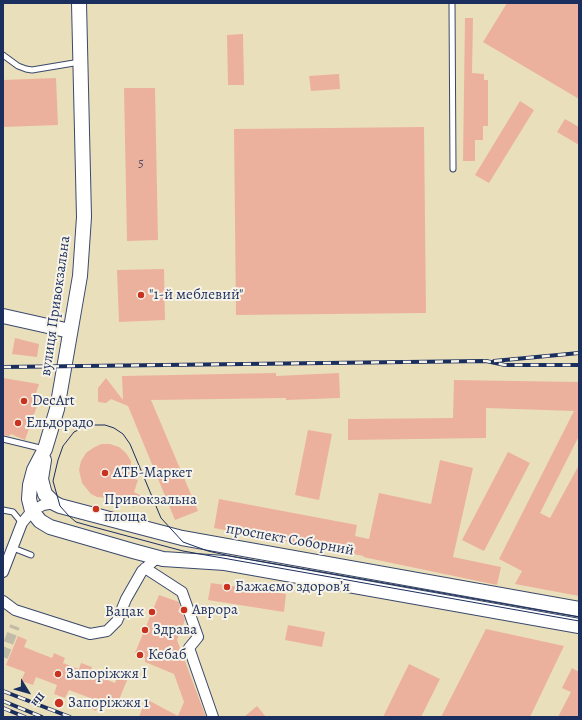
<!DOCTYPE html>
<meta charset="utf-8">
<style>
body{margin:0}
#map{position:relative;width:582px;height:720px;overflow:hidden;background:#eadfbb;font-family:Alegreya,serif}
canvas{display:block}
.frame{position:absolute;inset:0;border:4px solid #1b2f5e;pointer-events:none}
.north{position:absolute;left:8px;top:672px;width:40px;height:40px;-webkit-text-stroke:3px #f7f3e8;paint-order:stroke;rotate:127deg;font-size:11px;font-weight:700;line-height:16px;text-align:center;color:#1b2f5e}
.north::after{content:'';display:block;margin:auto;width:14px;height:18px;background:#1b2f5e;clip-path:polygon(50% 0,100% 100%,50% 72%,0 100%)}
</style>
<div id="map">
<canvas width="582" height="720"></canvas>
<div class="frame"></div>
<div class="north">Пн</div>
</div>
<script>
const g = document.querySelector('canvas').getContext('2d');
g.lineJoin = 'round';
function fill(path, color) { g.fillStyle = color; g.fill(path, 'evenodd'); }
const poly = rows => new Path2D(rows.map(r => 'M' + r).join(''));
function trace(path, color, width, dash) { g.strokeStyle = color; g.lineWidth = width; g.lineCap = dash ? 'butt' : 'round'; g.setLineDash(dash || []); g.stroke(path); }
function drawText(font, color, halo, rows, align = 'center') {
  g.font = font + ' Alegreya,serif'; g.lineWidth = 4; g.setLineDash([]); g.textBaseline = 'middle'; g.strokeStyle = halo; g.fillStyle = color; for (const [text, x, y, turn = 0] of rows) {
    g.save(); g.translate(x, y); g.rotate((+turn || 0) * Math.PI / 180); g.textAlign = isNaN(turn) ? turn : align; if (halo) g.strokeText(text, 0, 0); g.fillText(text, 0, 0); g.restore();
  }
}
fill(poly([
 [507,3,579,3,579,99,483,42],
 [465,18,473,18,472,73,484,74,484,80,488,80,488,126,483,126,483,140,475,140,475,161,463,161],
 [243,34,244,85,228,85,227,35],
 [339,74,340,89,311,91,309,76],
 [56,78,58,125,3,127,3,80],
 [124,88,155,88,158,240,127,241],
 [520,101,534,110,489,183,475,175],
 [565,119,579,127,579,145,557,132],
 [424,127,426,313,236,315,234,129],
 [164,269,165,320,119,322,117,270],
 [15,338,39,344,37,357,12,354],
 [276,373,276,376,339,373,340,398,286,400,286,398,151,400,198,511,175,520,128,406,111,399,106,403,98,402,98,388,106,378,123,400,122,376],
 [3,378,39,384,36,393,41,395,25,440,11,434,9,436,3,435],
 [454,380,579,382,579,436,540,513,550,518,579,465,579,596,515,584,522,571,499,559,574,411,486,408,486,438,348,440,348,419,453,418],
 [308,430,332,434,319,500,295,495],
 [101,444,110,444,119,447,126,453,131,461,131,468,133,469,130,477,138,480,134,492,140,495,134,507,111,498,97,497,91,494,82,483,79,470,81,461,86,453,93,448],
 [508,452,530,463,484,551,462,540],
 [440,460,473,468,453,557,501,567,497,585,363,557,364,556,214,528,219,499,357,525,355,536,369,539,379,493,431,504],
 [211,583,286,594,284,612,208,600],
 [159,595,179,602,180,607,178,612,183,614,185,620,177,640,206,717,139,717,146,699,178,716,184,702,174,674,145,662,145,658,135,653],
 [288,625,325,632,322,647,285,640],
 [486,629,564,646,530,717,441,717],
 [18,636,27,640,24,647,52,658,54,653,65,658,63,663,79,669,81,663,92,667,90,673,115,683,118,675,128,678,116,707,100,701,96,711,87,707,90,698,69,690,65,698,54,694,57,685,36,677,33,685,21,681,25,672,6,665],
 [409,664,440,679,421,717,383,717],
 [572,668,579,672,579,717,558,717,571,692,562,688],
 [257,706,266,717,244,717]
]), '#ecb19c');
trace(poly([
 [3,657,15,626]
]), '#c1bca8', 10, [10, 5]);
const lane = poly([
 [452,3,453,169],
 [3,55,18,66,26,69,32,70,80,62],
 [3,439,44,449],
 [3,510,13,512,22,523],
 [13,548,31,555]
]);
const street = poly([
 [145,568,182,592,198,637,189,648,213,717],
 [3,572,22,523,32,511,43,505,54,503],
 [3,601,15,610,90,634,107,631,117,621,126,599,142,571,158,557]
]);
const secondary = poly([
 [79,3,84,217,80,276,57,409,45,449,34,470,30,485,29,499,32,511,40,521,50,527,133,551,163,559,225,563,579,626],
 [3,316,70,331],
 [44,460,41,479,43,487,45,494,54,503,60,506,182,538,579,609]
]);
trace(lane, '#3a496c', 7);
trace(street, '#3a496c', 12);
trace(secondary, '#3a496c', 16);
trace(lane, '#fff', 5);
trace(street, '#fff', 10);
trace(secondary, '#fff', 14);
trace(poly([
 [579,617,230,556,208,551,183,542,161,518,130,444,123,434,114,428,105,425,89,425,74,432,63,446,58,460,53,481,60,506,69,516,76,522,90,526,183,551,579,621]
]), '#1b2f5e', 1);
const rail = poly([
 [494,361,579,353],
 [3,367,486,361,505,365,579,365],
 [3,691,70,717],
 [3,701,42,717],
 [3,708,25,717]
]);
trace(rail, '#1b2f5e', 4);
trace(rail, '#f7f3e8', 2.5, [8]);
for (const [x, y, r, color] of [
 [141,295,4,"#c8321e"],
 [24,401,4,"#c8321e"],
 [18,423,4,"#c8321e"],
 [105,473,4,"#c8321e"],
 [96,509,4,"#c8321e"],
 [227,587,4,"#c8321e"],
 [184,610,4,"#c8321e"],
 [152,612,4,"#c8321e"],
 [145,630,4,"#c8321e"],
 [140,655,4,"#c8321e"],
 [58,674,4,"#c8321e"],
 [59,703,5,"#c8321e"]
]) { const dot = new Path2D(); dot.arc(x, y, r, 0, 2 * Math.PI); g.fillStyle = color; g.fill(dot); trace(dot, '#f7f3e8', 1.5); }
drawText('13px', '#4f506e', null, [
 ["5",141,164]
]);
drawText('15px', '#1b2f5e', '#f7f3e8', [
 ["\"1-й меблевий\"",149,295],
 ["DecArt",32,401],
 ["Ельдорадо",26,423],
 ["АТБ-Маркет",113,473],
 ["Привокзальна",104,500],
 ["площа",104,517],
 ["Бажаємо здоровʼя",235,587],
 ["Аврора",192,610],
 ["Вацак",144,612,"right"],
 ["Здрава",153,630],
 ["Кебаб",148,655],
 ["Запорiжжя I",66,674],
 ["Запоріжжя 1",68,703]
], 'left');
drawText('15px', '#1b2f5e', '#f7f3e8', [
 ["вулиця Привокзальна",56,306,-82],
 ["проспект Соборний",290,540,10]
]);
</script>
